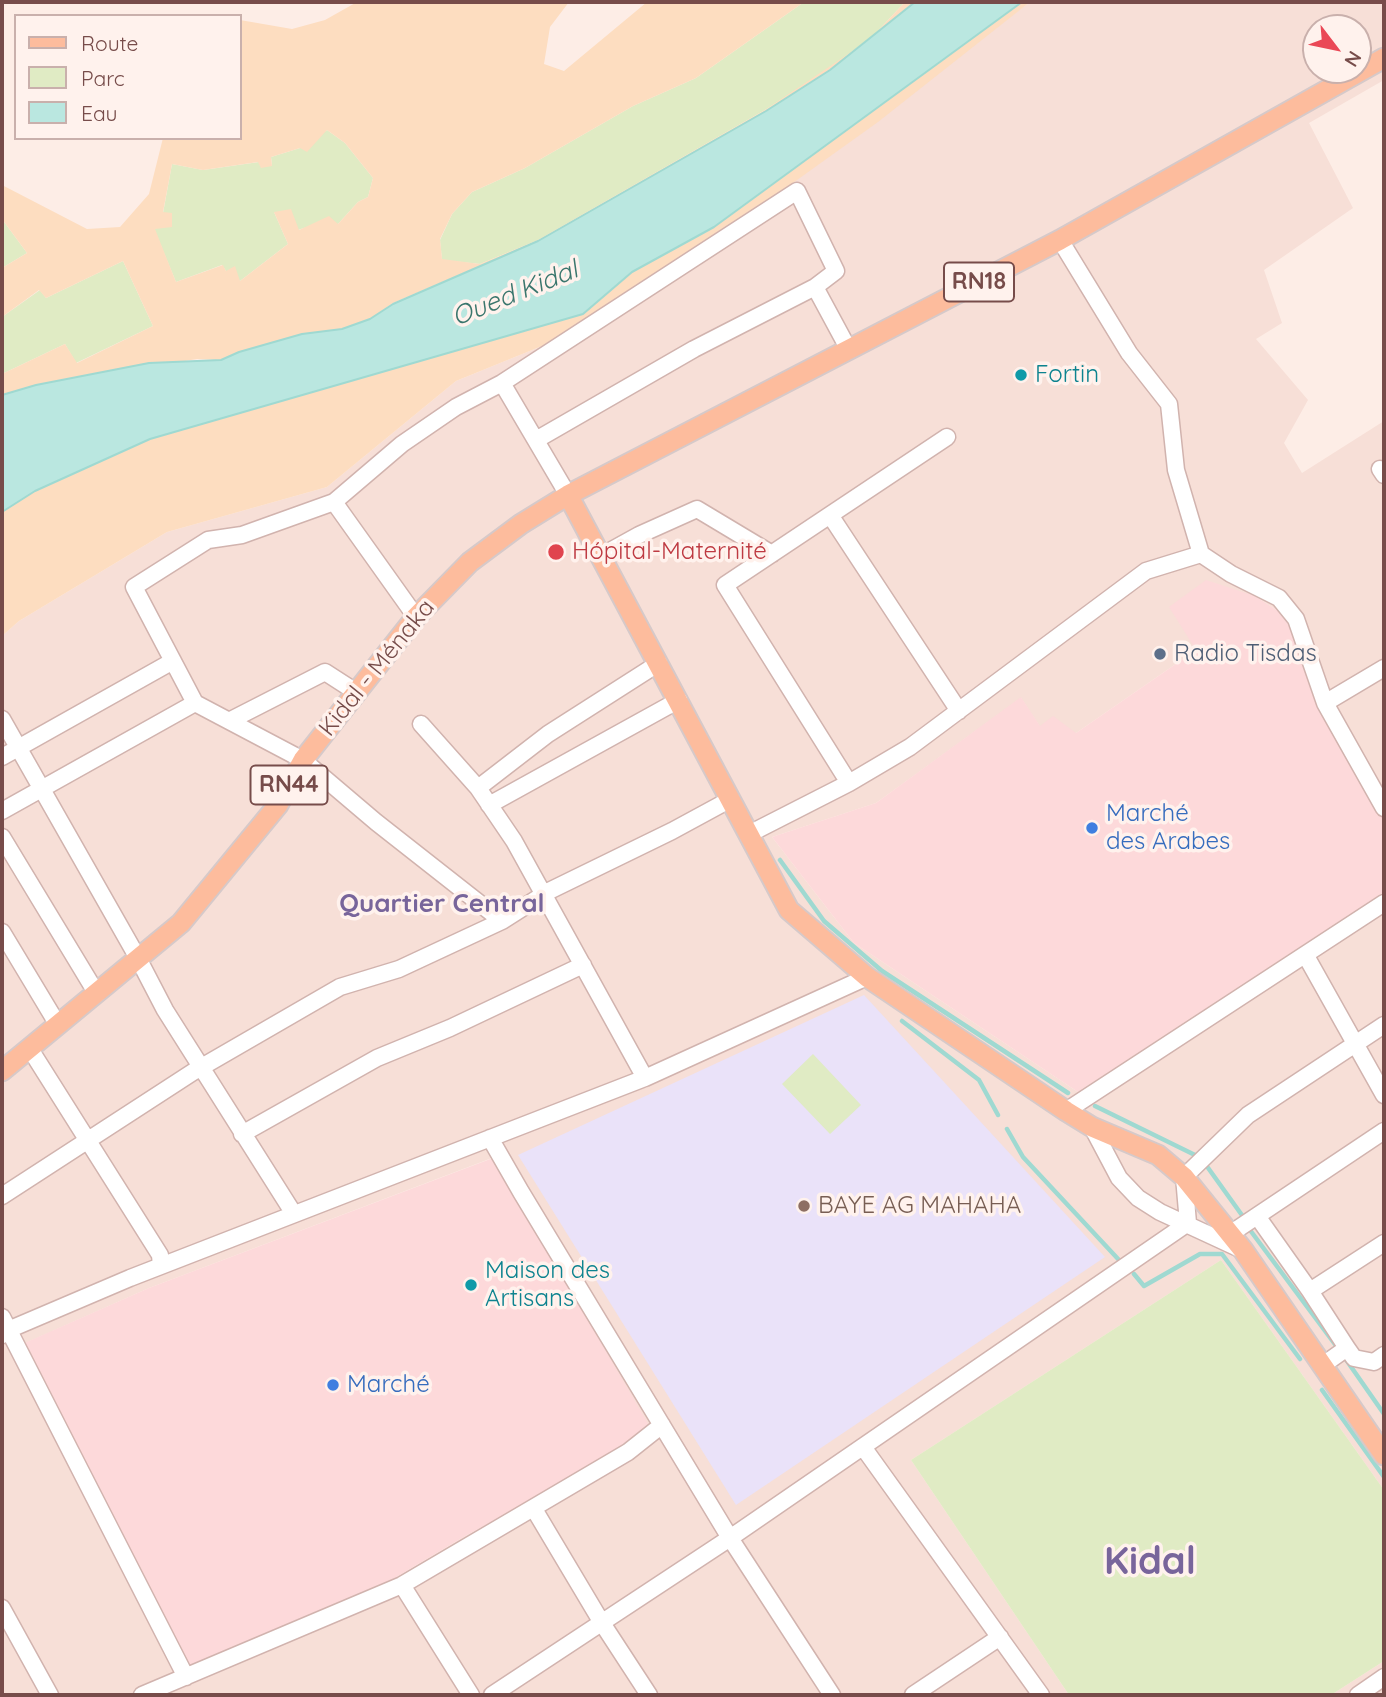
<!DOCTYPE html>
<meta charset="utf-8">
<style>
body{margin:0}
#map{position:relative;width:1386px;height:1697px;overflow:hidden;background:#fdede6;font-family:Quicksand,sans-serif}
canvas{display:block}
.frame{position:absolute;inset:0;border:4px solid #774c4a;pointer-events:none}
.legend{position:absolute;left:14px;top:14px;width:228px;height:126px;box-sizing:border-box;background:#fff2ed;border:2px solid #c9b0ac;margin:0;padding:9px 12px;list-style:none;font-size:21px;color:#774c4a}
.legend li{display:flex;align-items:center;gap:14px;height:35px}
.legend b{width:35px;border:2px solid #c9b0ac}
.north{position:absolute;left:1302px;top:14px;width:70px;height:70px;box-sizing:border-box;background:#fff2ed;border:2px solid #c9b0ac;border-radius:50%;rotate:122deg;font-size:19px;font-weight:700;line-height:28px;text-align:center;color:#774c4a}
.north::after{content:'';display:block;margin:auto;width:24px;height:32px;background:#ea4856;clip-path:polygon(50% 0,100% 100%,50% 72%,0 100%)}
</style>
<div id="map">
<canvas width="1386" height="1697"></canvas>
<div class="frame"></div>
<ul class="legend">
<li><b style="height:9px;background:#fdbc9d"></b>Route</li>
<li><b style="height:19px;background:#e0ebc4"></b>Parc</li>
<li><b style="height:19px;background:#bae7e0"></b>Eau</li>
</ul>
<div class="north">N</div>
</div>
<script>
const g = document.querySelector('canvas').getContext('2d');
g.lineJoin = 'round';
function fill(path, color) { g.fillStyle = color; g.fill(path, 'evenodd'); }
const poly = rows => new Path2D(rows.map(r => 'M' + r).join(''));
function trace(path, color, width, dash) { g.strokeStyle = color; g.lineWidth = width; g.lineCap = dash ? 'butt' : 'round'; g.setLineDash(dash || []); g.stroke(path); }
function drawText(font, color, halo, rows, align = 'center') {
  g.font = font + ' Quicksand,sans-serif'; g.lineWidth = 7; g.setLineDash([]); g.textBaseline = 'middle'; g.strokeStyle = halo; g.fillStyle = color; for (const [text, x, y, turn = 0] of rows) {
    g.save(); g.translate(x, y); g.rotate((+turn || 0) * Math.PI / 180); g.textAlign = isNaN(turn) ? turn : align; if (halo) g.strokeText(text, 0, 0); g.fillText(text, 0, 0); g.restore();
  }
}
fill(poly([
 [1030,2,1384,2,1384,80,1309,123,1353,208,1264,270,1282,323,1256,339,1308,400,1284,443,1302,473,1384,421,1384,818,1319,703,1294,632,1278,611,1255,596,1196,650,1076,733,1040,727,1021,698,876,803,772,837,854,943,1078,1092,1384,892,1384,1490,1221,1260,911,1460,1069,1695,2,1695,2,636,19,621,167,532,327,487,456,381,596,324],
 [1316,28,1358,28,1358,70,1316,70],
 [492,1158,583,1473,467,1535,393,1579,188,1666,21,1345,149,1288],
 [1384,1661,1384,1695,1331,1695]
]), '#f7dfd7');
fill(poly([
 [1206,580,1255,596,1278,611,1294,632,1319,703,1384,818,1384,892,1078,1092,854,943,772,837,876,803,1021,697,1040,726,1053,716,1076,733,1196,650,1169,607],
 [493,1158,649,1425,583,1473,467,1535,393,1579,188,1666,20,1345,149,1288]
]), '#fdd9da');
fill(poly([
 [864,995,1105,1257,736,1505,518,1155]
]), '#eae2f9');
fill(poly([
 [804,2,905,2,874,35,827,70,765,110,538,240,480,264,442,260,440,240,452,214,472,192,525,168,633,106,696,78],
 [327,130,345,143,373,178,368,197,358,202,338,224,307,227,298,230,274,212,288,244,240,281,226,271,222,265,176,282,154,229,163,213,172,164,203,170,259,162,272,166,271,157,300,148],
 [2,219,27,253,2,268],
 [123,261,153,326,76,363,65,344,2,374,2,317,40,290,46,298],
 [813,1054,861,1105,830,1134,782,1084],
 [1221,1260,1384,1490,1384,1661,1331,1695,1069,1695,911,1460]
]), '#e0ebc4');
fill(poly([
 [357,2,569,2,550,27,544,64,564,71,647,2,804,2,696,78,633,106,525,168,472,192,452,214,440,239,442,259,480,264,538,240,765,110,854,50,874,35,905,2,915,2,830,70,766,111,538,241,393,303,370,319,342,329,302,334,239,352,221,360,197,359,36,385,2,395,2,374,65,344,77,363,153,326,123,261,46,298,39,290,2,317,2,268,27,253,2,219,2,185,87,229,120,227,149,194,163,138,240,138,240,20,292,29,325,20],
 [327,130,345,143,373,178,368,197,358,202,338,224,329,216,299,230,291,209,274,212,288,244,240,281,235,266,226,271,223,265,176,282,155,229,172,227,172,213,163,212,172,164,203,170,258,162,261,168,272,166,271,157,300,148,307,152],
 [1022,2,1030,2,878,122,596,324,456,381,327,487,167,532,19,621,2,636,2,512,35,491,150,439,583,314,632,272,714,227]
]), '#fdddc0');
const water = poly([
 [915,2,1022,2,714,227,632,272,583,314,150,439,35,491,2,512,2,395,36,385,149,363,221,360,239,352,302,334,342,329,370,319,393,304,538,241,766,111,830,70,915,2]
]);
fill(water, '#bae7e0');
trace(water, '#9fd9d1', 2);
trace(poly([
 [780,860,824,921,882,971,1068,1093],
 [902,1021,979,1080,998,1115],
 [1095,1106,1195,1155],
 [1007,1129,1023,1157,1119,1260],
 [1206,1165,1244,1218],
 [1250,1230,1337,1347],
 [1134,1274,1144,1286,1200,1254,1222,1254,1300,1359],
 [1347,1361,1384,1414],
 [1322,1390,1384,1477]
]), '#9fd9d1', 4.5);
const minor = poly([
 [1060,240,1129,353,1169,404,1176,470,1201,554,1231,574,1279,598,1296,619,1325,703,1384,808],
 [502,383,568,495],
 [536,440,694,349,815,287,849,350],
 [1380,469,1384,475],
 [334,502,416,617],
 [830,515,959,711],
 [601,556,639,535,697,509,772,554],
 [1325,703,1384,668],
 [2,719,139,960,165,1010,294,1214],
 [229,721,325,672,356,692],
 [421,724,478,788,514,841,645,1078],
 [2,757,173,661],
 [849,783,725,585,947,437],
 [478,788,548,734,659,663],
 [489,805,679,700],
 [2,811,195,703],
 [749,834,849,783,910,747,1146,571,1201,554],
 [2,837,97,994],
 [502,921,376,822,303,760,195,703,134,587,208,540,242,535,334,502,402,444,456,407,502,383,797,191,836,271,815,287],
 [2,932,58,1025],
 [1306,956,1384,1095],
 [30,1049,160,1255,161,1266],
 [1066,1111,1384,903],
 [1092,1127,1119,1178,1138,1198,1160,1212,1240,1249],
 [242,1134,377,1058,450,1028,583,965],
 [490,1138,521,1192,730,1538,832,1695],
 [2,1196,193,1072,340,987,399,969,502,921,549,891,672,831,731,799],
 [1257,1216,1310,1291,1384,1243],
 [1230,1234,1384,1131],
 [1310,1291,1347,1348],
 [2,1317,186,1677],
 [2,1335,8,1330,130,1278,645,1078,867,977],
 [1323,1365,1347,1348,1354,1358,1374,1362,1384,1355],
 [863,1447,1041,1695],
 [534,1509,602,1623,649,1695],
 [402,1585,471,1695],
 [2,1608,50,1695],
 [142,1695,402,1585,628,1452,662,1425],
 [492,1695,730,1538,1188,1223,1184,1177,1248,1115,1384,1025],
 [913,1695,1000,1637],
 [1358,1695,1384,1677]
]);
const major = poly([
 [568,495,789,910,867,977,1066,1111,1092,1127,1158,1155,1184,1177,1243,1250,1384,1455],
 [2,1071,181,923,278,805,303,760,416,617,470,562,521,524,568,495,1060,240,1384,58]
]);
trace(minor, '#d1b3ae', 19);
trace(major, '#d6c9c9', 23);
trace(minor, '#fff', 16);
trace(major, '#fdbc9d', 19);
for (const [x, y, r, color] of [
 [1021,375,7,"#0f9aa8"],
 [556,552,9,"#e0444e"],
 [1160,654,7,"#5c6f8a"],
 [1092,828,7,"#3f7fe0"],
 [804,1206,7,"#8d6e63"],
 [471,1285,7,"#0f9aa8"],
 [333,1385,7,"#3f7fe0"]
]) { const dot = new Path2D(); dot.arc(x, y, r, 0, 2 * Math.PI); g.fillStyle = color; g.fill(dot); trace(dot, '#fff2ed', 2.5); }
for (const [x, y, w] of [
 [979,282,70],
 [289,785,77]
]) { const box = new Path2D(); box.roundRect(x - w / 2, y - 19.5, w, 39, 5); g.fillStyle = '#fff2ed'; g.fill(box); trace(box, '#774c4a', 2); }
drawText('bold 23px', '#774c4a', null, [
 ["RN18",979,282],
 ["RN44",289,785]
]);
drawText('24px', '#0d838f', '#fff2ed', [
 ["Fortin",1035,375],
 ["Maison des",485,1271],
 ["Artisans",485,1299]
], 'left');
drawText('24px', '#be3a42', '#fff2ed', [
 ["Hópital-Maternité",572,552]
], 'left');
drawText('24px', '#4e5e75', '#fff2ed', [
 ["Radio Tisdas",1174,654]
], 'left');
drawText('24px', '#774c4a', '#fff2ed', [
 ["Kidal - Ménaka",377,668,-51]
]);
drawText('24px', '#366cbe', '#fff2ed', [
 ["Marché",1106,814],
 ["des Arabes",1106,842],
 ["Marché",347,1385]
], 'left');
drawText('24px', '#785e54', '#fff2ed', [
 ["BAYE AG MAHAHA",818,1206]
], 'left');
drawText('italic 26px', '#3a766d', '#fff2ed', [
 ["Oued Kidal",515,294,-22]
]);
drawText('bold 26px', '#78659b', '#fff2ed', [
 ["Quartier Central",442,904]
]);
drawText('bold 38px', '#78659b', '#fff2ed', [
 ["Kidal",1150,1563]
]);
</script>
